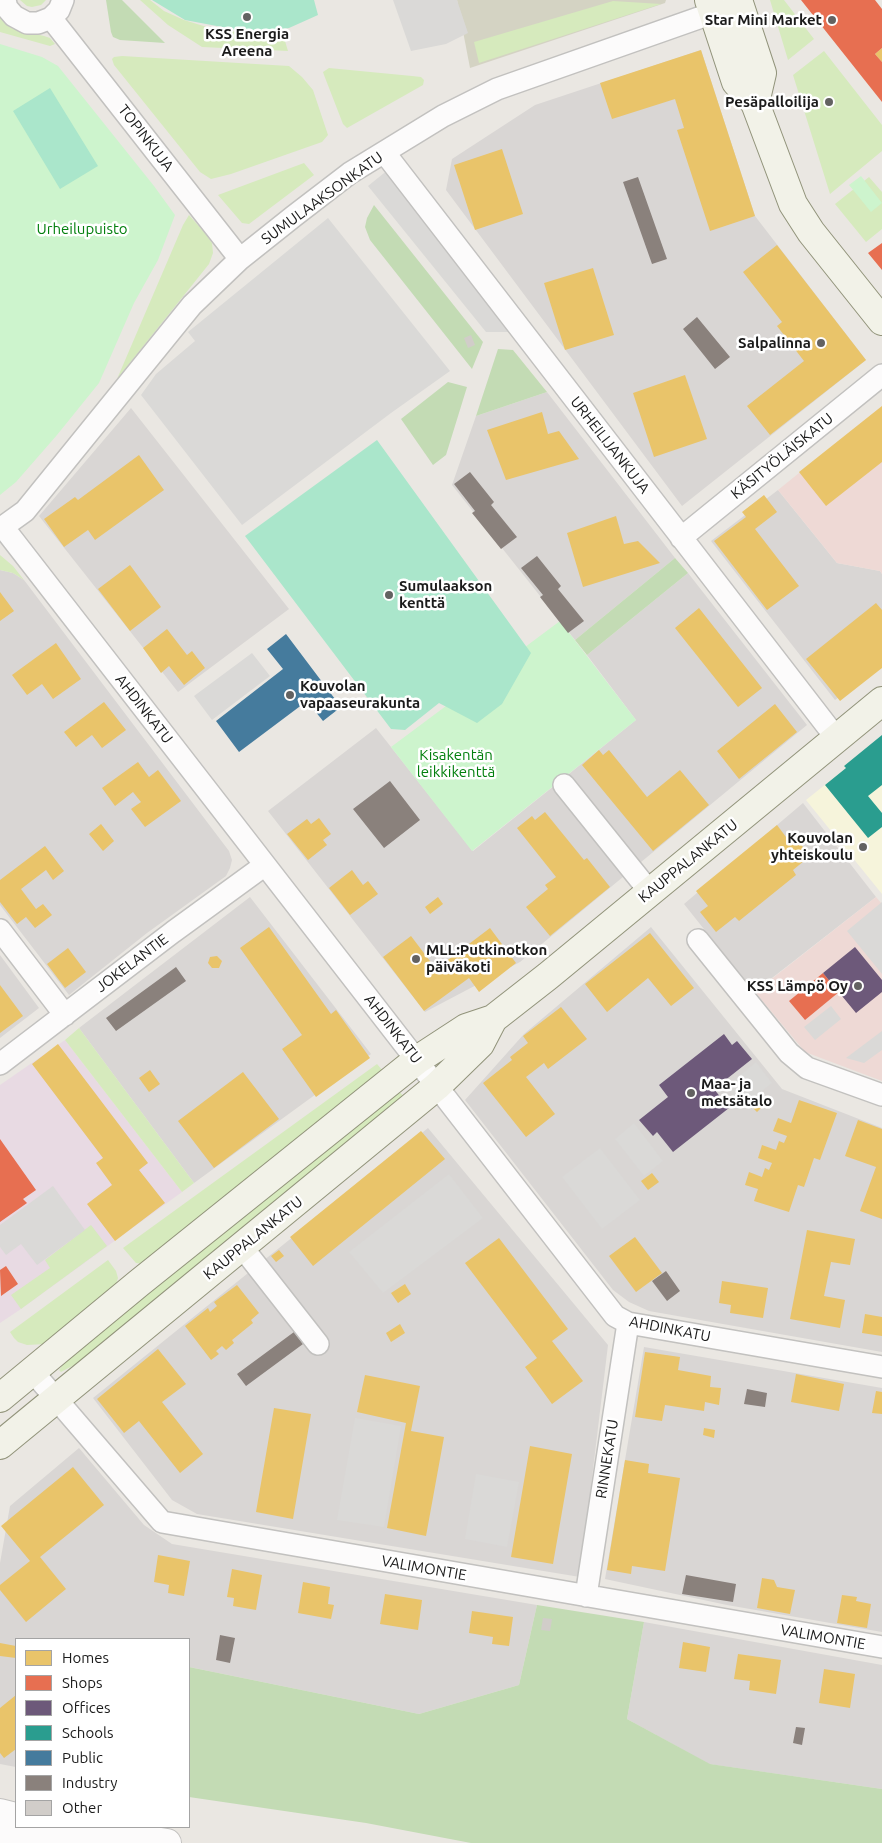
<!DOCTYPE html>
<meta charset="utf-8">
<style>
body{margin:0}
#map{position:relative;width:882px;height:1843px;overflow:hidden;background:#eae7e2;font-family:Ubuntu,sans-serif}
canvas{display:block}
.legend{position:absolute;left:15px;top:1638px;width:175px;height:190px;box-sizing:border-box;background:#fff;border:1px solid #a4a4a4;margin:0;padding:6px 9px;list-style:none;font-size:15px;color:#1b1b1b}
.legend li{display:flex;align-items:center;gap:10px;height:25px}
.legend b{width:25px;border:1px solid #a4a4a4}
</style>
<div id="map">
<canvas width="882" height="1843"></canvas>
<ul class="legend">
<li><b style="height:14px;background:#e9c46a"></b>Homes</li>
<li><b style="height:14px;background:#e76f51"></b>Shops</li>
<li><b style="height:14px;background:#6d597a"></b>Offices</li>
<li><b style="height:14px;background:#2a9d8f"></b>Schools</li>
<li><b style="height:14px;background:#457b9d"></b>Public</li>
<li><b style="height:14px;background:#8a817c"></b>Industry</li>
<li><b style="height:14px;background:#d1cdc9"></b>Other</li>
</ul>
</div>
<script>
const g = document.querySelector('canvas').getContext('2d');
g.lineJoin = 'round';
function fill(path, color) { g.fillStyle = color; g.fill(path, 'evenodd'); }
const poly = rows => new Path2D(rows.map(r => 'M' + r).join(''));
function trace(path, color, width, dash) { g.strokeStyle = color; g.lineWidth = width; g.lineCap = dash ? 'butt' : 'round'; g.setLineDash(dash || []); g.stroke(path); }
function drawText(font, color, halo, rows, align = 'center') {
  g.font = font + ' Ubuntu,sans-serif'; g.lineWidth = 5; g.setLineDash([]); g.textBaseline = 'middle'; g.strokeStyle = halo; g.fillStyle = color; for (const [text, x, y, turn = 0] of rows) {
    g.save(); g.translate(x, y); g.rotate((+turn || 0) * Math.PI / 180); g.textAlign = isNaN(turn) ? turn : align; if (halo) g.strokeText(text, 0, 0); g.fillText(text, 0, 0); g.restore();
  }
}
fill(poly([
 [701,50,755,216,866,360,682,506,446,190,452,159,535,105],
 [547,392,675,558,575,640,452,485,476,416],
 [131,408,289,609,178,692,39,516],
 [778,490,837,563,880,571,882,574,882,665,835,700,711,541],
 [0,570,13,573,24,580,229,851,232,860,230,868,226,876,147,933,69,995,0,905],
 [688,573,807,725,520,962,425,1012,268,811,376,728,473,851,636,720,587,655],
 [803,803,876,897,754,992,684,904],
 [250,897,371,1054,194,1183,79,1028],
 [651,927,782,1089,882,1128,882,1352,649,1311,629,1302,613,1290,465,1100,524,1034],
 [0,955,39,1008,0,1038],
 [428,1128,608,1345,580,1577,197,1514,172,1500,93,1398],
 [644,1347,882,1388,882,1632,727,1605,605,1579],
 [79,1448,144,1525,172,1544,537,1605,519,1685,419,1714,189,1667,189,1639,16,1639,16,1767,0,1764,0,1563,10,1506],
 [644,1622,882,1665,882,1789,709,1764,627,1719]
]), '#d9d6d4');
fill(poly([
 [882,406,882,574,880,571,837,563,778,490],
 [876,897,882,904,882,1081,805,1052,755,992]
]), '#eed9d5');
fill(poly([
 [65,1040,182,1192,21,1309,0,1323,0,1085]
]), '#e8dae3');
fill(poly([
 [882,736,882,894,806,800,846,768,844,766]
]), '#f6f4db');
fill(poly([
 [457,0,666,0,665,3,470,68]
]), '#d4d3c3');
fill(poly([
 [20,0,46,0,41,5,32,7,27,6],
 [140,0,150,0,164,11,184,20,210,28,251,34,282,31,288,51,202,47,168,25],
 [770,0,784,0,814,39,788,60],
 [613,1,661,4,479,63,474,42],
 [0,15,6,24,13,29,44,36,50,38,55,44,50,46,0,32],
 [824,51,882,125,882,151,830,194,793,75],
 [122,56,289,66,302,77,313,90,328,135,322,142,231,174,211,179,200,172,114,65,112,59,114,57],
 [329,68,412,76,421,77,424,80,423,85,347,128,343,124,324,75,323,72],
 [304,163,314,175,249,224,242,223,218,195],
 [869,177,882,192,882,229,866,242,835,204],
 [189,215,205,233,212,243,213,253,209,264,117,379,183,225],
 [0,555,13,566,24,580,13,573,0,570],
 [79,1028,194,1183,182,1192,65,1040],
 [377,1064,383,1071,143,1264,136,1263,123,1248],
 [398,1090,404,1097,76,1364,61,1372,59,1370,70,1356],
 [91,1225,107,1246,21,1309,11,1295,50,1268,45,1260],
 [108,1260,116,1271,118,1278,116,1284,46,1344,27,1345,18,1342,14,1338,10,1332]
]), '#d6eabd');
fill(poly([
 [106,0,122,0,165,43,120,40,113,37,111,32],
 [374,205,483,342,472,369,370,240,365,227,367,218],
 [498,349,513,350,547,392,476,416],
 [448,382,467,387,446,455,433,465,401,419],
 [675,558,688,573,587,655,575,640],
 [537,1605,644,1622,627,1719,710,1764,882,1789,882,1843,471,1843,366,1823,189,1797,189,1667,419,1714,519,1685]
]), '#c3dbb4');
fill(poly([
 [0,44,42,57,58,66,154,186,175,215,158,260,134,303,99,383,57,435,16,482,0,495],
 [861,176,882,203,871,212,849,185],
 [560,621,636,720,472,851,391,747]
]), '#cdf4cd');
fill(poly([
 [152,0,314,0,318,15,289,28,254,33,185,20],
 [50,88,98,166,60,189,13,111],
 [377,440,531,653,502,704,477,723,439,703,405,730,391,729,245,536]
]), '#aae6cb');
fill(poly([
 [393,0,457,0,468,33,446,44,411,51],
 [394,165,522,332,486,332,368,186],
 [328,218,450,371,391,413,242,525,141,395,156,374,195,341,188,332],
 [252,653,270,676,212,720,194,696],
 [882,902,882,974,847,931],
 [831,1006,841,1019,815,1040,804,1027],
 [882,1031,882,1050,864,1063,846,1058],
 [756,1062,772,1083,742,1107,726,1087],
 [634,1123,663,1161,644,1176,615,1139],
 [600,1148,640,1200,602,1229,562,1177],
 [449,1174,483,1218,383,1293,349,1252],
 [53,1186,85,1230,37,1265,21,1244,6,1255,0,1247,0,1225],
 [355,1418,401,1426,384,1527,337,1520],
 [476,1474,519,1482,507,1547,465,1539]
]), '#dad9d7');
fill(poly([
 [882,48,882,62,875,54],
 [701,50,755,216,710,231,677,130,684,128,675,99,612,119,600,83],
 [502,149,523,214,475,230,454,165],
 [777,245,866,360,770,435,747,406,804,361,777,326,782,322,743,272],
 [593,268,614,335,565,350,544,283],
 [685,375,707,439,654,457,633,393],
 [882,406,882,462,826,506,799,472],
 [542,412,548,434,559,431,579,459,506,480,487,430],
 [139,455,164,490,95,540,88,530,64,547,44,519,75,497,78,500],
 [764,495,777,512,755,529,799,586,767,610,714,541,746,517,742,512],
 [616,516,624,544,638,541,660,563,583,587,567,533],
 [130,565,161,607,130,631,98,589],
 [0,592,14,611,0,621],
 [876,603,882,610,882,668,840,701,806,659],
 [699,608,762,688,738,707,675,628],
 [167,629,187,655,192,651,205,668,184,685,169,666,161,673,143,648],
 [56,643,81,679,53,699,42,684,27,695,12,675],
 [104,702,126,730,102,748,92,735,76,747,64,732],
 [775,704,797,732,739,779,717,751],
 [599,750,603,755,609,750,647,797,680,770,709,805,653,851,582,765],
 [138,762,149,777,158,770,181,801,145,827,131,809,141,802,133,792,115,806,102,788],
 [545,812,584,860,587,858,610,887,550,936,526,907,548,889,545,885,556,877,517,828,532,816,535,820],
 [319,818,331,834,323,840,327,845,308,860,287,834,307,819,311,824],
 [101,824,114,841,103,851,89,834],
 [777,825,789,841,795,837,810,856,793,870,796,875,739,921,735,917,716,932,700,912,708,906,696,891],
 [45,846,64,871,53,880,46,870,21,889,36,909,43,904,52,915,35,928,26,917,17,924,0,902,0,880],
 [352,870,363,885,368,881,378,894,350,915,329,888],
 [438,897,443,904,430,914,425,907],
 [269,927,331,1014,336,1010,370,1058,316,1097,282,1049,302,1035,240,948],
 [490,928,516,963,479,992,469,978,424,1011,383,957,411,936,436,969],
 [650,933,694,988,671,1006,648,978,607,1012,585,984],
 [68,948,86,972,65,988,47,964],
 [217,956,222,961,219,968,212,968,208,963,210,957],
 [0,985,23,1016,0,1033],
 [561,1007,587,1039,548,1069,544,1063,526,1077,555,1114,526,1137,483,1083,512,1060,510,1057,528,1043,523,1036],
 [58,1044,148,1163,139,1170,165,1203,115,1241,87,1204,112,1185,96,1163,103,1158,32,1064],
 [150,1070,160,1084,149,1092,139,1078],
 [243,1072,279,1119,214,1168,178,1121],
 [760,1097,766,1103,757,1112,751,1106],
 [799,1100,837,1113,820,1160,814,1158,804,1187,798,1185,789,1212,754,1201,758,1189,745,1185,749,1172,762,1177,765,1168,769,1170,772,1163,758,1158,762,1145,776,1150,779,1141,784,1143,787,1136,773,1131,778,1118,791,1123],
 [858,1120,882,1129,882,1219,860,1211,876,1167,845,1156],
 [421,1131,445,1159,313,1266,290,1237],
 [652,1173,659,1182,648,1190,641,1181],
 [807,1230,855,1239,850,1265,831,1262,824,1296,845,1300,840,1328,790,1319],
 [635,1237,662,1273,636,1292,609,1256],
 [499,1238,568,1329,552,1341,583,1381,552,1404,525,1367,537,1358,465,1263],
 [279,1250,284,1256,276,1262,271,1256],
 [722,1281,768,1288,763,1318,730,1313,731,1305,719,1303],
 [405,1284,411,1294,398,1303,391,1293],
 [237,1285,259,1313,251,1320,253,1323,232,1340,234,1343,226,1350,222,1346,216,1351,219,1354,211,1360,185,1326,208,1308,210,1312,217,1306,214,1302],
 [865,1314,882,1317,882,1336,862,1333],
 [400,1324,405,1333,391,1342,386,1333],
 [158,1349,186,1384,162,1402,203,1454,180,1473,139,1421,124,1433,97,1399],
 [645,1352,680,1357,678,1370,711,1376,710,1387,721,1388,719,1405,705,1402,704,1411,665,1405,662,1421,635,1417],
 [796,1374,844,1384,839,1411,791,1402],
 [365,1375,420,1386,411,1431,444,1437,426,1536,387,1528,406,1423,357,1412],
 [876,1391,882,1392,882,1414,872,1413],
 [274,1408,311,1414,293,1519,256,1512],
 [704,1428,715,1430,714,1438,703,1435],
 [530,1446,572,1454,553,1564,511,1557],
 [625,1460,649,1464,648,1473,680,1478,665,1571,632,1566,631,1574,607,1570],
 [73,1467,104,1505,40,1557,66,1589,26,1622,0,1590,0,1585,30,1561,1,1526],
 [158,1555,190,1561,184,1596,168,1593,169,1585,154,1582],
 [232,1569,262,1575,256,1610,233,1606,234,1598,227,1597],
 [762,1578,774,1580,777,1587,795,1590,790,1614,757,1608],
 [303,1582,330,1587,328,1604,334,1605,331,1619,298,1613],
 [385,1594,422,1600,418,1630,380,1624],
 [842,1595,857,1597,856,1601,871,1604,867,1628,837,1623],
 [472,1611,513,1617,509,1646,492,1644,493,1637,469,1633],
 [683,1642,710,1647,706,1672,679,1668],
 [0,1643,16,1646,16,1658,0,1656],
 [738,1654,781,1660,776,1694,749,1690,750,1681,734,1679],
 [824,1669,855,1674,850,1708,819,1703],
 [16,1695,16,1749,4,1758,0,1753,0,1708]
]), '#e9c46a');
fill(poly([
 [801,0,875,0,882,9,882,48,875,54,882,62,882,102],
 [882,243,882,270,868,253],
 [823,973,839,992,805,1020,789,1001],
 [0,1139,36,1190,23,1199,27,1203,0,1222],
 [6,1266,18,1284,1,1296,0,1270]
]), '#e76f51');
fill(poly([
 [855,947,882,980,882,992,856,1013,823,973],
 [724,1034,732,1045,737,1041,752,1059,714,1089,729,1108,673,1152,657,1132,653,1136,639,1120,668,1097,659,1085]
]), '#6d597a');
fill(poly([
 [882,735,882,785,868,796,882,813,882,827,868,838,825,785,846,768,844,766]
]), '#2a9d8f');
fill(poly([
 [286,634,341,707,323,721,307,701,239,752,216,721,283,669,267,649]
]), '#457b9d');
fill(poly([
 [638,177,667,259,652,264,623,182],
 [697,317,730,357,715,369,683,329],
 [470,472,494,502,491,505,517,537,501,549,472,513,475,511,454,484],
 [537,556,561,586,558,589,584,621,568,633,540,597,543,595,521,568],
 [390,781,420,820,384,848,353,809],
 [176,967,186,981,116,1031,106,1018],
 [666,1271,680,1291,667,1301,652,1281],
 [294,1332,303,1344,246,1386,237,1374],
 [747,1389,767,1393,765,1407,744,1404],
 [686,1575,736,1584,733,1602,682,1594],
 [220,1635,235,1638,230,1663,216,1660],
 [796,1727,805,1728,802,1745,793,1743]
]), '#8a817c');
fill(poly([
 [471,335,475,345,468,348,464,338],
 [543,1618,552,1619,550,1631,541,1630]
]), '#d1cdc9');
const minor = poly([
 [5,0,7,8,14,16,27,23,38,23,51,18,59,10,63,0],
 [51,18,240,259],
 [384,152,837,739],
 [3,527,615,1316,628,1323,882,1367],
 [0,529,25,511,192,305,240,259,294,216,350,173,443,116,497,89,727,8],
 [681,538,882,375],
 [564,785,650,892],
 [0,930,65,1015],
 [698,940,789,1053,807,1068,882,1095],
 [0,1064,173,932,265,865],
 [242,1247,318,1344],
 [33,1372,162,1522,882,1647],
 [586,1596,628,1323]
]);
const tertiary = poly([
 [0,1813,16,1817],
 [0,1834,123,1836,167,1843]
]);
const secondary = poly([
 [709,0,736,82,755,103,793,204,811,232,882,321],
 [738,0,762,73,755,103],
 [0,1398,139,1283,417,1060,466,1028,493,1019,548,976,882,701],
 [0,1445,437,1086,480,1044,493,1019]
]);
trace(minor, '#c2c1bf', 24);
trace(tertiary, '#c2c1bf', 30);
trace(secondary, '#91937a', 30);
trace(minor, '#fcfbfb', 21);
trace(tertiary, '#fcfbfb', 28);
trace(secondary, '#f2f2e8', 28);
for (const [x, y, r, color] of [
 [247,17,5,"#636261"],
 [832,20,5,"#636261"],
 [829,102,5,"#636261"],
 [821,343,5,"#636261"],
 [389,595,5,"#636261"],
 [290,695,5,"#636261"],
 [863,847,5,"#636261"],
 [416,959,5,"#636261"],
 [858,986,5,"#636261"],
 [691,1093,5,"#636261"]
]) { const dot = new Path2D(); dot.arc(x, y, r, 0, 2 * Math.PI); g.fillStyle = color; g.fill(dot); trace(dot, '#fff', 2); }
drawText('bold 15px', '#1b1b1b', '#fff', [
 ["Star Mini Market",822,20],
 ["KSS Energia",247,34,"center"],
 ["Areena",247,51,"center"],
 ["Pesäpalloilija",819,102],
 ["Salpalinna",811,343],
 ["Sumulaakson",399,586,"left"],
 ["kenttä",399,603,"left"],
 ["Kouvolan",300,686,"left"],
 ["vapaaseurakunta",300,703,"left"],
 ["Kouvolan",853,838],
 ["yhteiskoulu",853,855],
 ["MLL:Putkinotkon",426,950,"left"],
 ["päiväkoti",426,967,"left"],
 ["KSS Lämpö Oy",848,986],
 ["Maa- ja",701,1084,"left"],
 ["metsätalo",701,1101,"left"]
], 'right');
drawText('15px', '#1b1b1b', '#fff', [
 ["TOPINKUJA",146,138,52],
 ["SUMULAAKSONKATU",322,198,-36],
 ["URHEILIJANKUJA",610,445,52],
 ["KÄSITYÖLÄISKATU",782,456,-39],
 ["AHDINKATU",144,709,52],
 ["KAUPPALANKATU",688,861,-39],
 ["JOKELANTIE",132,963,-37],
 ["AHDINKATU",393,1029,52],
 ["KAUPPALANKATU",253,1238,-39],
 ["AHDINKATU",670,1329,11],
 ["RINNEKATU",607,1459,-81],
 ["VALIMONTIE",424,1568,10],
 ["VALIMONTIE",823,1637,10]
]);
drawText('15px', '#027f0d', '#fff', [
 ["Urheilupuisto",82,229],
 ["Kisakentän",456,755],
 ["leikkikenttä",456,772]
]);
</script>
